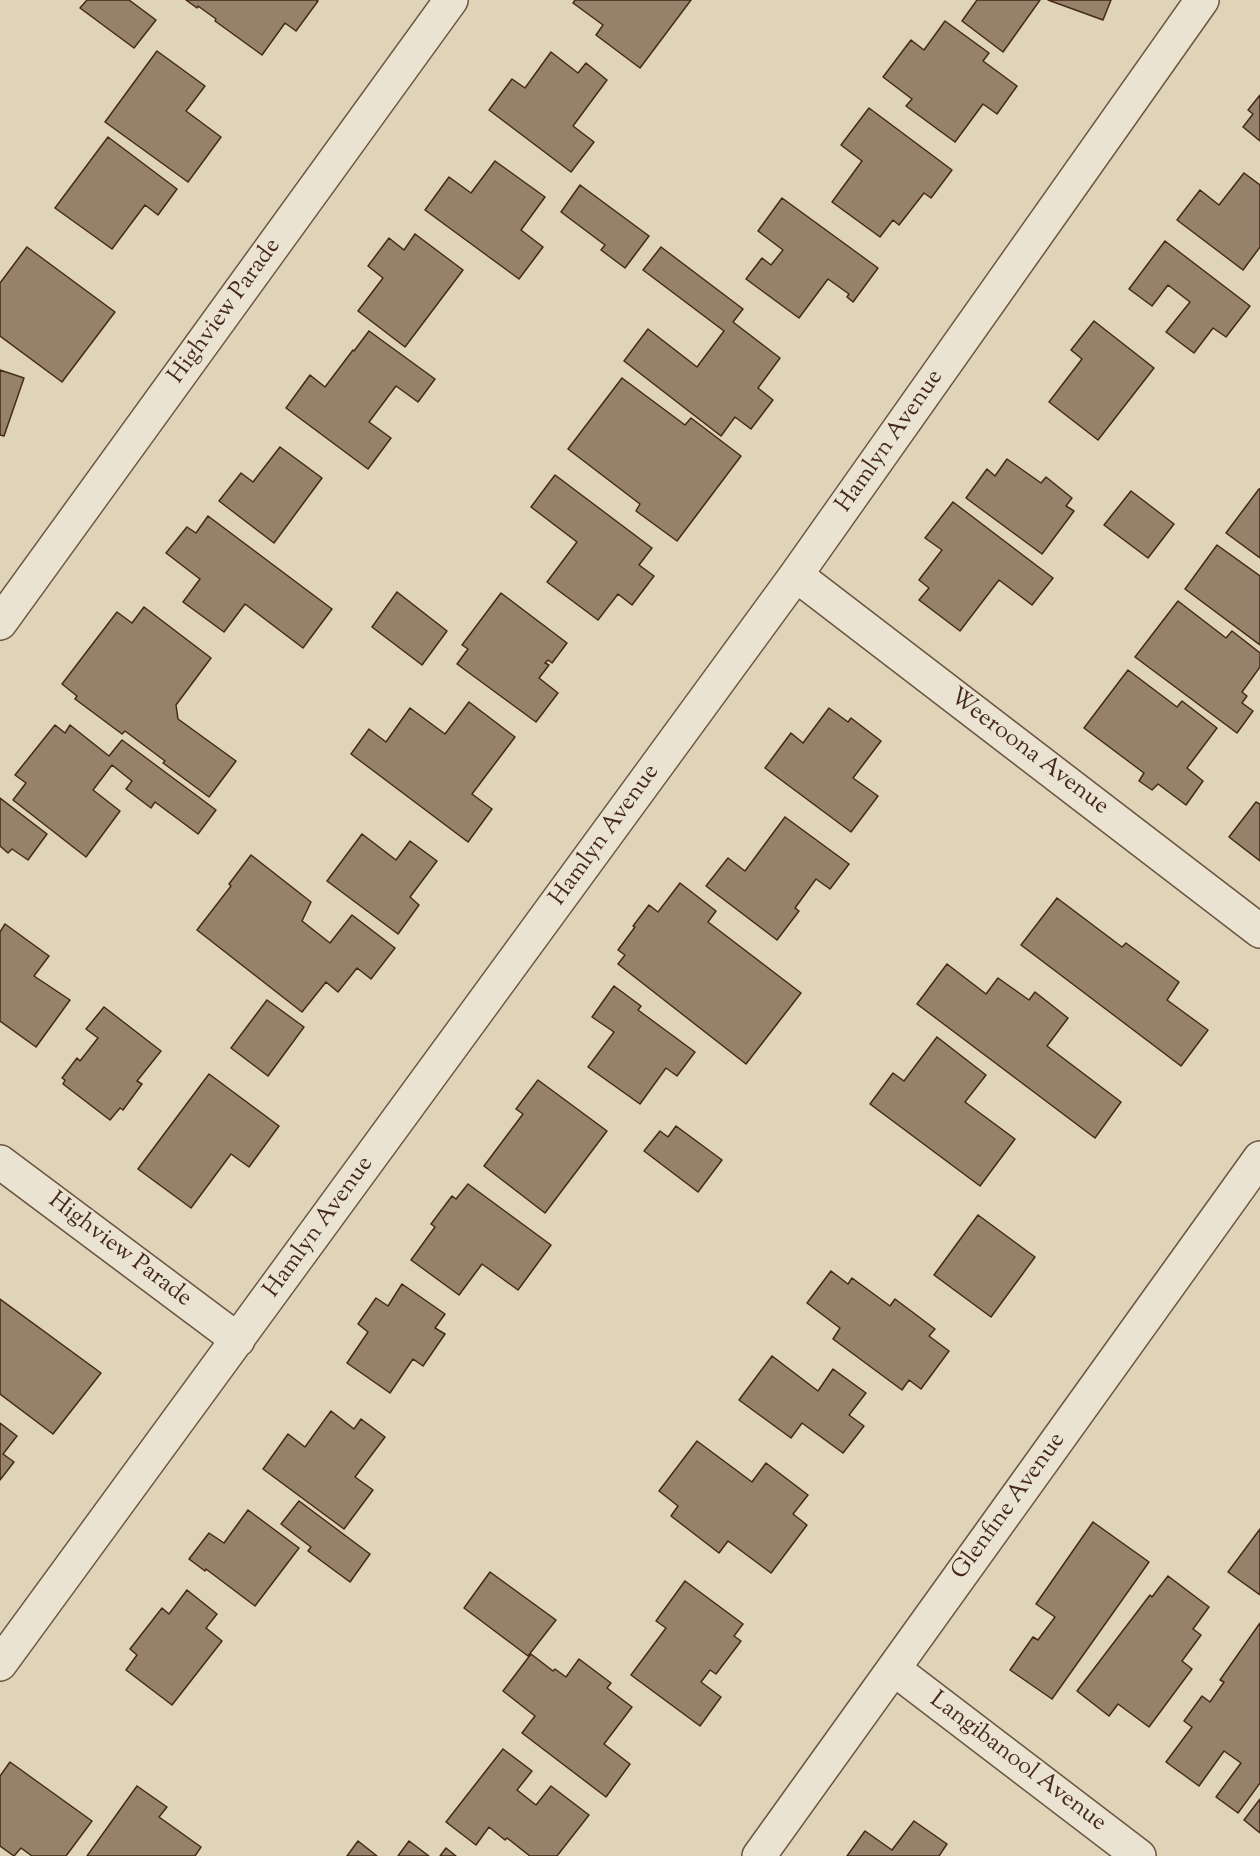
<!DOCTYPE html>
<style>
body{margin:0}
canvas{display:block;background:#dfd4b8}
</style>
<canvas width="1260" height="1856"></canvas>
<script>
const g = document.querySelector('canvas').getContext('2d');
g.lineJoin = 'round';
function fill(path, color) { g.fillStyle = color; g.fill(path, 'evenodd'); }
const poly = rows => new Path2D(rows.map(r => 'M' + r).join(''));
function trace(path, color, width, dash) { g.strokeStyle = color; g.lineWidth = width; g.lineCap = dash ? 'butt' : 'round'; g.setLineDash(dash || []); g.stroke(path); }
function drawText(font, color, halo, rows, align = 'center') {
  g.font = font + ' "Sorts Mill Goudy",serif'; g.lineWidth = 5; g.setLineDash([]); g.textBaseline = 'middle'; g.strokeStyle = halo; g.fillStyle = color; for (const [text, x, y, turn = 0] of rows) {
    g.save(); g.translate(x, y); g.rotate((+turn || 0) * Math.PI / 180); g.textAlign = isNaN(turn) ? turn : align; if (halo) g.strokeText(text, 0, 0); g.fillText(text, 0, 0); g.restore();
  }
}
const building = poly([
 [87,0,129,0,156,20,134,48,80,8,87,0],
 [186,0,316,0,318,1,296,31,285,23,262,55,215,21,216,19,198,6,197,8,186,0],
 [575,0,691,0,640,68,596,35,603,25,573,3,575,0],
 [977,0,1040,0,1003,52,962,21,977,0],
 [1048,0,1111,0,1103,20,1048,0],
 [945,21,989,53,983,61,1017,86,997,114,983,104,955,142,906,106,912,99,883,77,911,40,924,50,945,21],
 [157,51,205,86,186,111,221,137,188,182,105,122,157,51],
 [551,52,578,73,586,63,607,80,573,126,594,142,571,172,489,110,512,79,525,88,551,52],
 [1260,95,1260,141,1243,127,1253,114,1248,110,1260,95],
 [869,108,952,170,931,198,924,193,899,225,893,220,880,237,832,202,862,161,841,145,869,108],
 [108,137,177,189,158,215,145,205,112,249,55,208,108,137],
 [495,161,545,197,521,230,543,247,519,279,425,210,449,177,471,193,495,161],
 [1244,173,1260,185,1260,247,1243,270,1177,220,1200,190,1219,205,1244,173],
 [580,185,649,236,625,268,601,250,605,245,561,212,580,185],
 [782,198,878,268,853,302,847,297,849,294,828,279,799,318,746,279,762,258,771,265,783,250,758,231,782,198],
 [415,234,463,270,405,347,358,311,383,278,368,266,389,238,404,250,415,234],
 [1165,241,1250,306,1226,337,1213,328,1194,353,1166,332,1190,302,1168,285,1152,306,1129,289,1165,241],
 [27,247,115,312,62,382,0,336,0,283,27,247],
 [661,247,743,309,733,322,780,358,758,388,773,400,751,429,735,417,721,436,624,361,648,329,697,367,724,331,643,270,661,247],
 [1094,321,1154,368,1098,440,1049,402,1082,359,1071,350,1094,321],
 [369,331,435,379,418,402,396,386,369,422,391,438,368,469,286,408,310,375,325,387,353,350,354,351,369,331],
 [0,370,24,378,4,436,0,435,0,370],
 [622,378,685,425,691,418,741,456,677,541,636,511,640,504,568,449,622,378],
 [280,447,322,478,274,543,219,501,241,473,253,482,280,447],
 [1007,459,1041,483,1046,477,1072,498,1066,506,1074,511,1042,554,966,498,987,469,995,476,1007,459],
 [555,475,652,548,639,565,654,576,632,605,618,594,598,620,547,582,577,542,531,507,555,475],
 [1259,489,1260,489,1260,558,1226,533,1259,489],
 [1131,491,1174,524,1148,558,1104,525,1131,491],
 [953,502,1053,578,1032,605,999,580,960,631,919,600,929,588,919,580,942,550,925,538,953,502],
 [208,516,332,609,303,648,245,604,224,632,183,602,200,579,166,553,187,527,196,533,208,516],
 [1217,545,1260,576,1260,645,1185,589,1217,545],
 [397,592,447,631,422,665,372,627,397,592],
 [501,593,567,643,552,663,548,660,545,663,549,665,539,678,558,693,536,722,457,664,468,649,462,645,501,593],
 [1178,601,1226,638,1232,631,1260,653,1260,667,1242,692,1247,696,1242,703,1253,711,1237,733,1135,657,1178,601],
 [144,607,211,658,176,705,178,719,236,761,209,797,163,763,165,761,125,731,122,734,75,699,77,696,62,684,117,612,132,623,144,607],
 [1128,670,1177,707,1182,701,1217,728,1187,768,1203,781,1186,805,1158,784,1152,790,1139,781,1144,773,1084,728,1128,670],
 [469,702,515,737,472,794,492,809,468,842,351,754,369,729,386,742,410,708,445,734,469,702],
 [829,708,848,722,851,718,881,741,853,778,878,796,851,832,765,768,791,733,803,743,829,708],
 [55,725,65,733,70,725,109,756,122,740,216,810,198,834,155,802,151,808,126,789,132,781,112,765,93,790,120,811,86,857,13,800,26,783,15,775,55,725],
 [0,798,47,834,28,860,12,849,8,853,0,846,0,798],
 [1256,802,1260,804,1260,861,1229,837,1256,802],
 [785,817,849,864,830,889,816,879,795,908,799,911,777,940,706,886,728,858,745,871,785,817],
 [362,834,396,860,410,841,437,861,410,897,419,905,398,934,327,881,362,834],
 [251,855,311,902,302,921,330,943,352,915,395,948,371,979,357,968,338,992,326,982,302,1012,197,930,231,886,229,884,251,855],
 [680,883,716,911,708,922,801,993,746,1064,618,964,625,955,618,950,635,927,633,926,649,905,658,912,680,883],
 [1057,898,1122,947,1126,943,1179,982,1167,1000,1208,1030,1181,1066,1021,945,1057,898],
 [5,924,49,956,34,976,70,1000,36,1047,0,1021,0,932,5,924],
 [947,964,986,994,998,978,1029,1000,1035,992,1068,1018,1047,1046,1121,1102,1095,1138,917,1004,947,964],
 [614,986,641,1006,638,1010,695,1052,677,1076,666,1068,640,1104,588,1067,614,1032,592,1017,614,986],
 [267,1000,304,1027,268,1076,231,1048,267,1000],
 [104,1007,161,1051,137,1081,142,1084,123,1110,120,1108,110,1120,63,1084,65,1080,62,1078,77,1058,80,1061,98,1038,86,1029,104,1007],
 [937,1037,986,1075,965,1102,1015,1139,980,1186,870,1104,893,1073,904,1081,937,1037],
 [209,1074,279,1126,249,1167,231,1154,191,1208,138,1169,209,1074],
 [538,1080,607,1131,545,1213,484,1166,523,1114,516,1109,538,1080],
 [676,1126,722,1160,698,1192,644,1151,660,1131,668,1137,676,1126],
 [468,1184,551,1245,518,1290,482,1264,459,1295,411,1260,435,1227,431,1224,452,1196,456,1199,468,1184],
 [978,1215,1035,1257,991,1317,934,1275,978,1215],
 [831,1271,848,1284,852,1278,890,1306,895,1299,935,1329,929,1336,949,1351,921,1389,909,1380,902,1390,833,1339,840,1328,807,1303,831,1271],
 [402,1284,445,1314,435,1328,445,1334,423,1366,413,1359,390,1393,347,1363,368,1332,358,1324,376,1298,388,1306,402,1284],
 [0,1299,101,1373,53,1434,0,1394,0,1299],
 [772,1356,818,1391,833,1369,866,1393,849,1415,864,1426,843,1453,802,1423,791,1438,739,1400,772,1356],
 [331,1411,354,1429,361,1419,385,1437,355,1477,373,1490,344,1529,263,1469,288,1434,305,1447,331,1411],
 [0,1423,17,1436,3,1454,14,1462,0,1480,0,1423],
 [697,1441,752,1482,766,1463,808,1495,793,1514,807,1525,771,1573,728,1541,719,1553,671,1516,678,1506,659,1491,697,1441],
 [299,1501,370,1554,350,1582,308,1551,311,1547,281,1524,299,1501],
 [248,1510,299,1548,255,1606,206,1569,205,1571,189,1559,209,1533,224,1543,248,1510],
 [1093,1522,1149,1562,1052,1699,1010,1670,1033,1637,1038,1640,1055,1617,1036,1604,1093,1522],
 [1260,1529,1260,1595,1228,1572,1260,1529],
 [490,1572,556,1620,528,1656,464,1608,490,1572],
 [1168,1576,1209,1607,1193,1629,1201,1635,1182,1661,1192,1669,1149,1727,1118,1704,1109,1716,1077,1691,1150,1595,1152,1597,1168,1576],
 [685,1581,743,1624,734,1636,741,1641,716,1674,710,1670,701,1682,721,1697,700,1726,631,1675,666,1628,656,1621,685,1581],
 [187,1590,217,1614,206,1628,222,1641,172,1705,126,1670,137,1655,130,1649,162,1608,169,1614,187,1590],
 [1260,1623,1260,1783,1238,1813,1216,1797,1241,1763,1224,1751,1199,1786,1166,1762,1192,1727,1184,1721,1202,1696,1210,1702,1224,1682,1220,1680,1260,1623],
 [531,1654,553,1671,555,1669,566,1677,579,1659,611,1683,607,1688,632,1707,604,1744,630,1764,606,1797,522,1733,535,1716,503,1691,531,1654],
 [503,1749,532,1771,517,1790,536,1805,551,1786,589,1815,557,1856,530,1856,507,1838,505,1840,489,1827,476,1845,446,1822,503,1749],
 [10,1762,92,1821,66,1856,32,1856,21,1848,14,1856,0,1846,0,1776,10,1762],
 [137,1786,167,1807,159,1817,201,1847,195,1856,87,1856,137,1786],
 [1260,1799,1260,1833,1244,1820,1260,1799],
 [914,1821,947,1844,939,1856,847,1856,865,1831,892,1850,914,1821],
 [358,1841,377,1856,347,1856,358,1841],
 [409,1841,429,1856,398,1856,409,1841],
 [446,1848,456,1856,440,1856,446,1848]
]);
fill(building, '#96826b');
trace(building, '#462918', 1.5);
const street = poly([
 [796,575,1260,931],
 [0,623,451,0],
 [0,1162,238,1340],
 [0,1664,796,575,1202,0],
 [894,1669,1139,1856],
 [759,1856,1260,1158]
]);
trace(street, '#6c5440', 36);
trace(street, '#eae3d1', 33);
drawText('24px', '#462918', '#eae3d1', [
 ["Highview Parade",226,312,-54],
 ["Hamlyn Avenue",891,442,-55],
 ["Weeroona Avenue",1028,753,37],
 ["Hamlyn Avenue",606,836,-54],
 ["Hamlyn Avenue",320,1228,-54],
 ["Highview Parade",119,1251,37],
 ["Glenfine Avenue",1010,1507,-54],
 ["Langibanool Avenue",1017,1763,37]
]);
</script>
